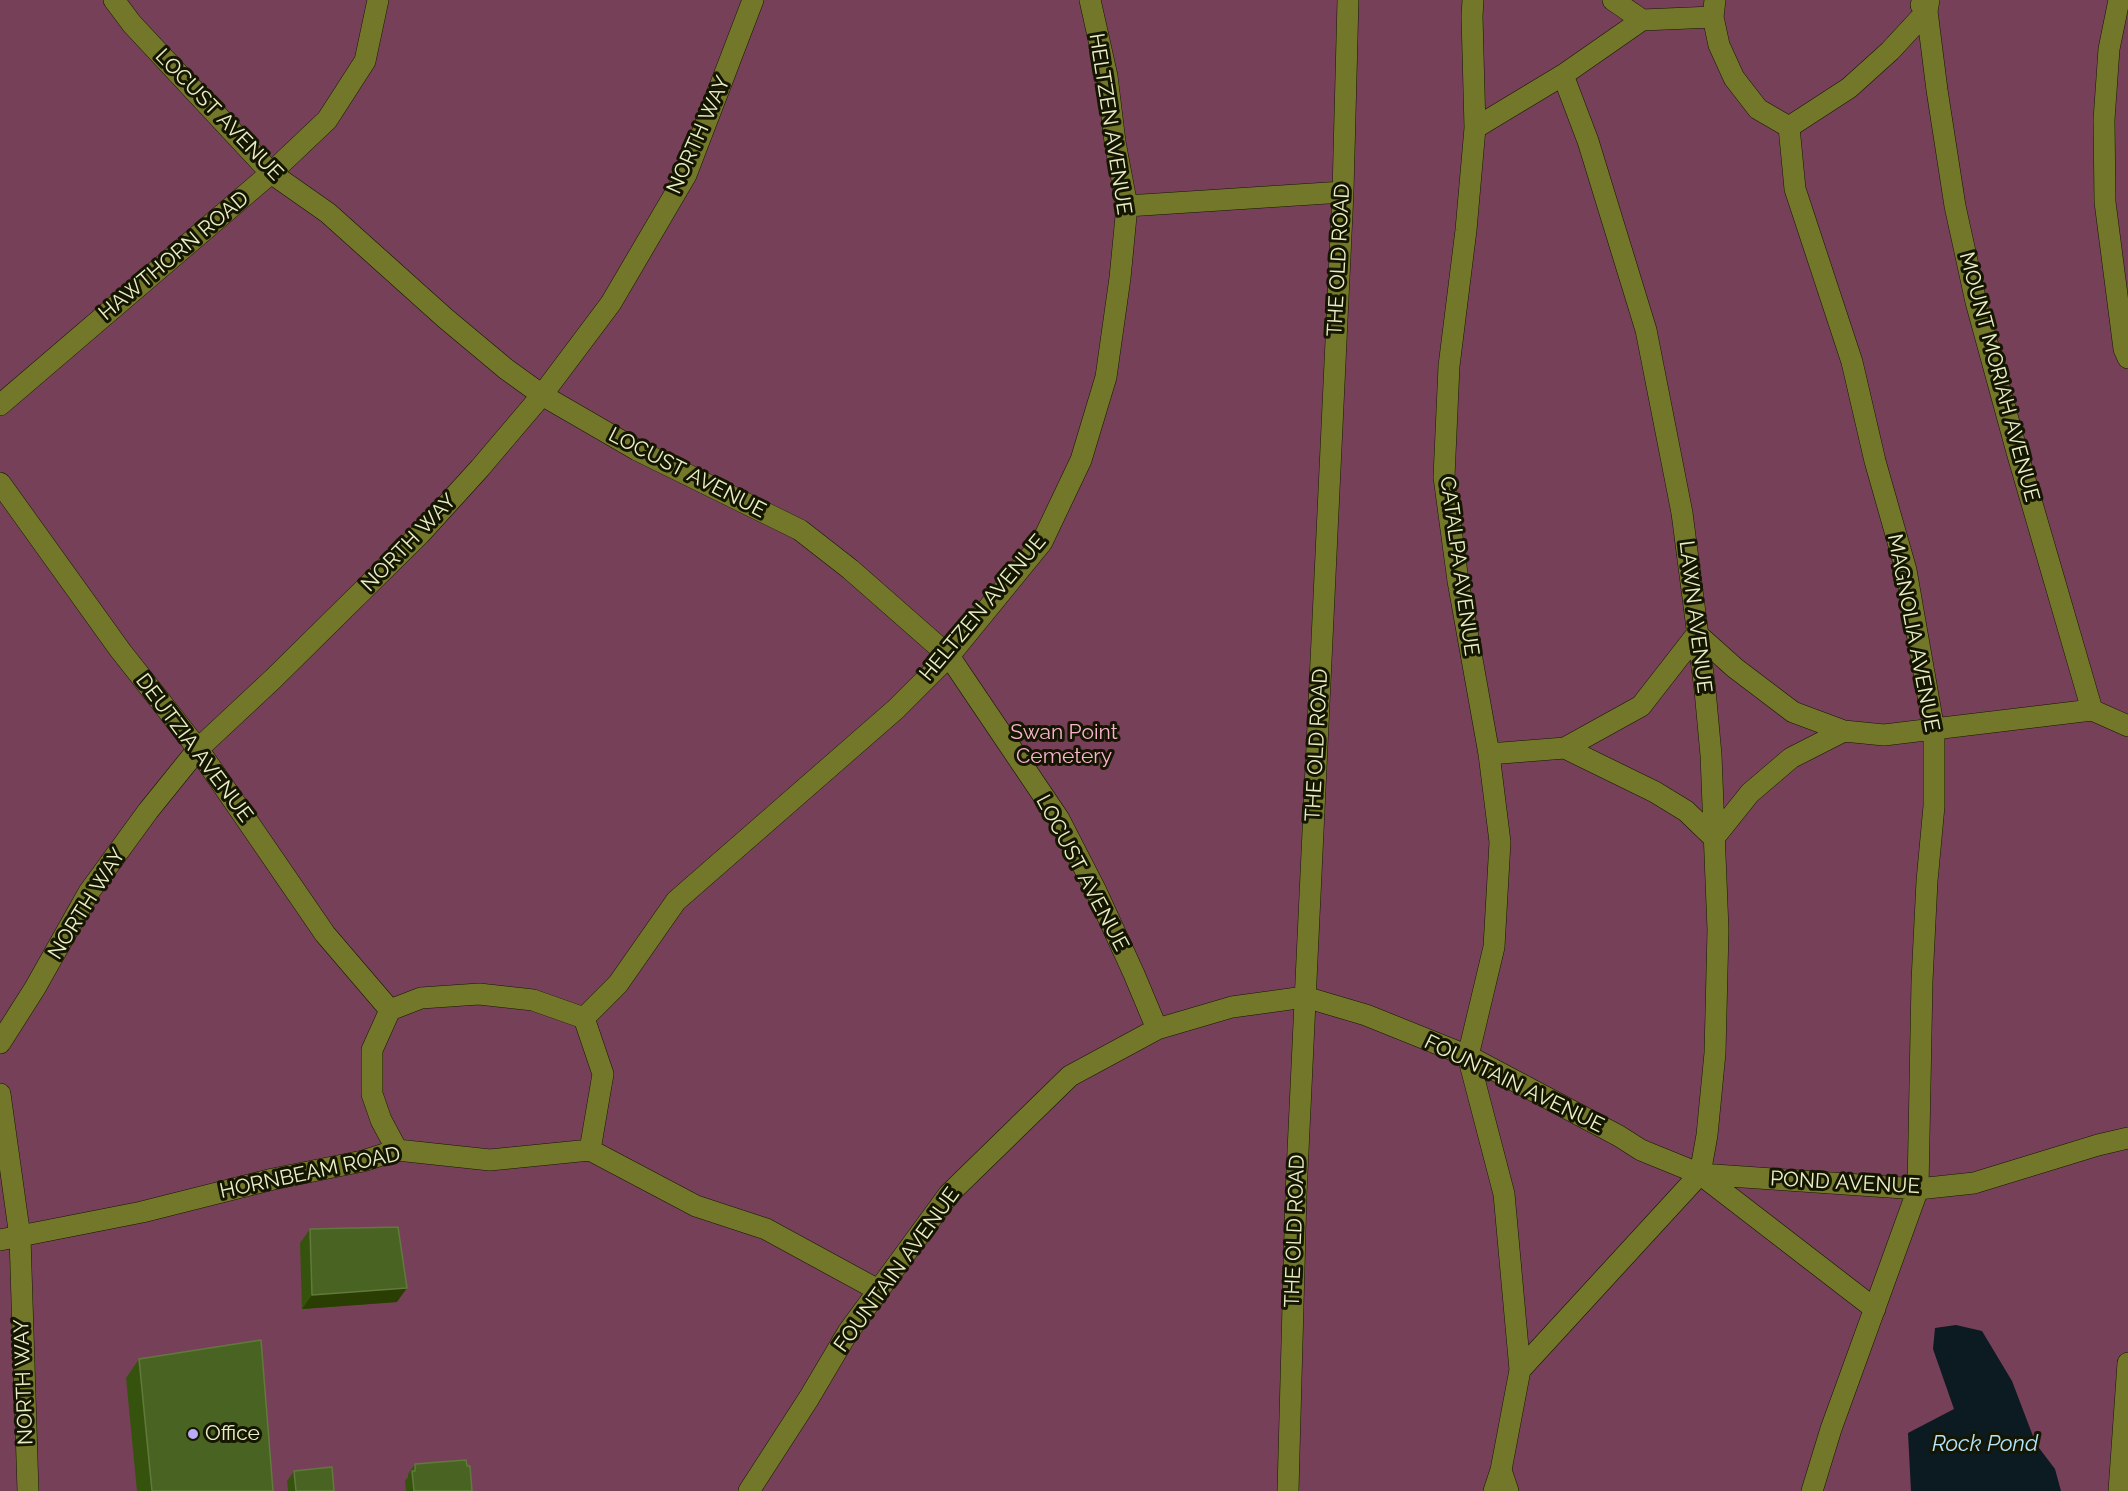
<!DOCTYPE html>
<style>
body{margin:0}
canvas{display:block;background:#2d2e04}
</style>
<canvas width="2128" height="1491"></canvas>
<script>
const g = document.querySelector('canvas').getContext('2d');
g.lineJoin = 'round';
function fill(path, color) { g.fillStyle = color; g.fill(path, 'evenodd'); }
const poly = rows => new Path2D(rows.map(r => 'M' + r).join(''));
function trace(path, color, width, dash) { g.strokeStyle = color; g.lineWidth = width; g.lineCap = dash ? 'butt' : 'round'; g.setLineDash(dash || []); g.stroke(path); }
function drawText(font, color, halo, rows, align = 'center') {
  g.font = font + ' Raleway,sans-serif'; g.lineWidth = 6; g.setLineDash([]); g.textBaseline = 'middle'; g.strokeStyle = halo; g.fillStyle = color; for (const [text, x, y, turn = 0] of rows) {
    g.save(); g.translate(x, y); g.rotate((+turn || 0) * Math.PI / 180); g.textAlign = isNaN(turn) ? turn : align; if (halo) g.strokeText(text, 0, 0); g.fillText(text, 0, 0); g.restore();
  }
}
fill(poly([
 [0,0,2128,0,2128,1491,0,1491]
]), '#764059');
fill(poly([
 [1956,1325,1982,1331,2012,1381,2036,1444,2055,1469,2061,1491,1911,1491,1908,1433,1954,1409,1933,1349,1935,1328]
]), '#0c1a21');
const lane = poly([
 [114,0,132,24,271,173,328,213,445,318,506,369,542,395,637,450,800,530,850,569,949,656,1059,819,1096,891,1134,974,1157,1029],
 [1473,0,1472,16,1475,128,1466,230,1449,366,1444,477,1458,581,1489,754,1500,842,1494,947,1468,1056,1504,1194,1520,1370,1501,1470],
 [1613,0,1642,20,1713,17],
 [1715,0,1713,17,1719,45,1734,78,1758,109,1789,127,1849,88,1890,51,1927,11,1921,5],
 [1929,0,1927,11,1937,90,1955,206,1976,302,2017,452,2092,710,2128,726],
 [2119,0,2109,49,2104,120,2105,202,2124,349,2128,358],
 [1563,75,1588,141,1646,330,1682,513,1705,690,1711,755,1718,930,1715,1053,1707,1135,1700,1174],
 [1789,127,1795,189,1852,362,1875,461,1906,570,1934,730,1934,806,1927,881,1922,981,1918,1189,1831,1429,1812,1491],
 [1475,128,1563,75,1642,20],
 [1127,206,1343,192],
 [0,405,271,173,327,120,365,61,378,0],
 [0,483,120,650,198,749,325,934,390,1010],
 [1565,748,1655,792,1686,811,1714,838,1750,793,1791,758,1844,731],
 [1489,754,1565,748,1641,706,1697,634,1735,668,1793,712,1844,731,1884,735,2092,710],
 [584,1018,618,984,676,901,896,709,949,656,1042,542,1081,460,1106,377,1120,278,1127,206,1115,142,1107,76,1090,0],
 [0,1043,35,988,89,892,148,811,198,749,273,679,420,534,480,468,542,395,611,303,686,175,753,0],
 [0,1094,20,1237,28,1491],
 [397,1150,381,1120,372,1094,372,1050,390,1010,421,998,479,994,533,1000,584,1018,603,1074,590,1150],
 [1700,1174,1918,1189,1974,1183,2098,1145,2128,1138],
 [0,1240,142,1212,273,1179,363,1161,397,1150,490,1160,590,1150,696,1206,766,1229,878,1290],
 [1520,1370,1700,1174],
 [749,1491,809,1398,848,1332,949,1194,1070,1076,1157,1029,1232,1007,1305,997,1366,1015,1468,1056,1619,1136,1641,1150,1700,1174,1875,1309],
 [1288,1491,1296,1194,1343,192,1348,0],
 [1494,1491,1501,1470,1508,1491],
 [2119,1491,2128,1363]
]);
trace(lane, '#151601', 22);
trace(lane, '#737729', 21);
fill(poly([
 [310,1229,397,1302,302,1309,300,1243],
 [139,1359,273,1491,137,1491,126,1378],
 [415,1464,467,1466,472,1491,406,1491,405,1481,408,1477,408,1474],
 [294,1471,334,1491,288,1491,287,1481]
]), '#36530e');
fill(poly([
 [407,1288,397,1302,302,1309,312,1295]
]), '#2a3d02');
const building = poly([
 [398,1227,407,1288,312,1295,310,1229,398,1227],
 [261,1340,273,1491,152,1491,139,1359,261,1340],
 [466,1460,467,1466,470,1466,472,1491,414,1491,412,1471,415,1471,415,1464,466,1460],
 [332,1467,334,1491,296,1491,294,1471,332,1467]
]);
fill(building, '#496322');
trace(building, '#62793c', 1.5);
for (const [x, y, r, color] of [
 [193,1434,6,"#b8abf7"]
]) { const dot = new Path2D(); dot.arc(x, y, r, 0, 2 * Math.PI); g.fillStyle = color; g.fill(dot); trace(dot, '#151600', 2); }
drawText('21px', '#eaeec8', '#151600', [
 ["LOCUST AVENUE",219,115,46],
 ["HELTZEN AVENUE",1110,124,81],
 ["NORTH WAY",699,135,-66],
 ["HAWTHORN ROAD",174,256,-40],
 ["THE OLD ROAD",1339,260,-87],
 ["MOUNT MORIAH AVENUE",1999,377,75],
 ["LOCUST AVENUE",687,473,27],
 ["NORTH WAY",409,543,-46],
 ["CATALPA AVENUE",1459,566,82],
 ["HELTZEN AVENUE",983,608,-50],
 ["LAWN AVENUE",1695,617,83],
 ["MAGNOLIA AVENUE",1913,633,79],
 ["THE OLD ROAD",1317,745,-87],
 ["DEUTZIA AVENUE",194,748,53],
 ["LOCUST AVENUE",1082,873,62],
 ["NORTH WAY",87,904,-58],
 ["FOUNTAIN AVENUE",1514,1084,26],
 ["HORNBEAM ROAD",310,1173,-12],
 ["POND AVENUE",1845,1183,3],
 ["THE OLD ROAD",1295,1231,-88],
 ["FOUNTAIN AVENUE",897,1270,-54],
 ["NORTH WAY",24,1382,-92]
]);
drawText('21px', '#fab3d2', '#151600', [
 ["Swan Point",1064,733],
 ["Cemetery",1064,757]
]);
drawText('21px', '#eaeec8', '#151600', [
 ["Office",205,1434]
], 'left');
drawText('italic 22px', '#b4e4fd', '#151600', [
 ["Rock Pond",1985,1444]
]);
</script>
